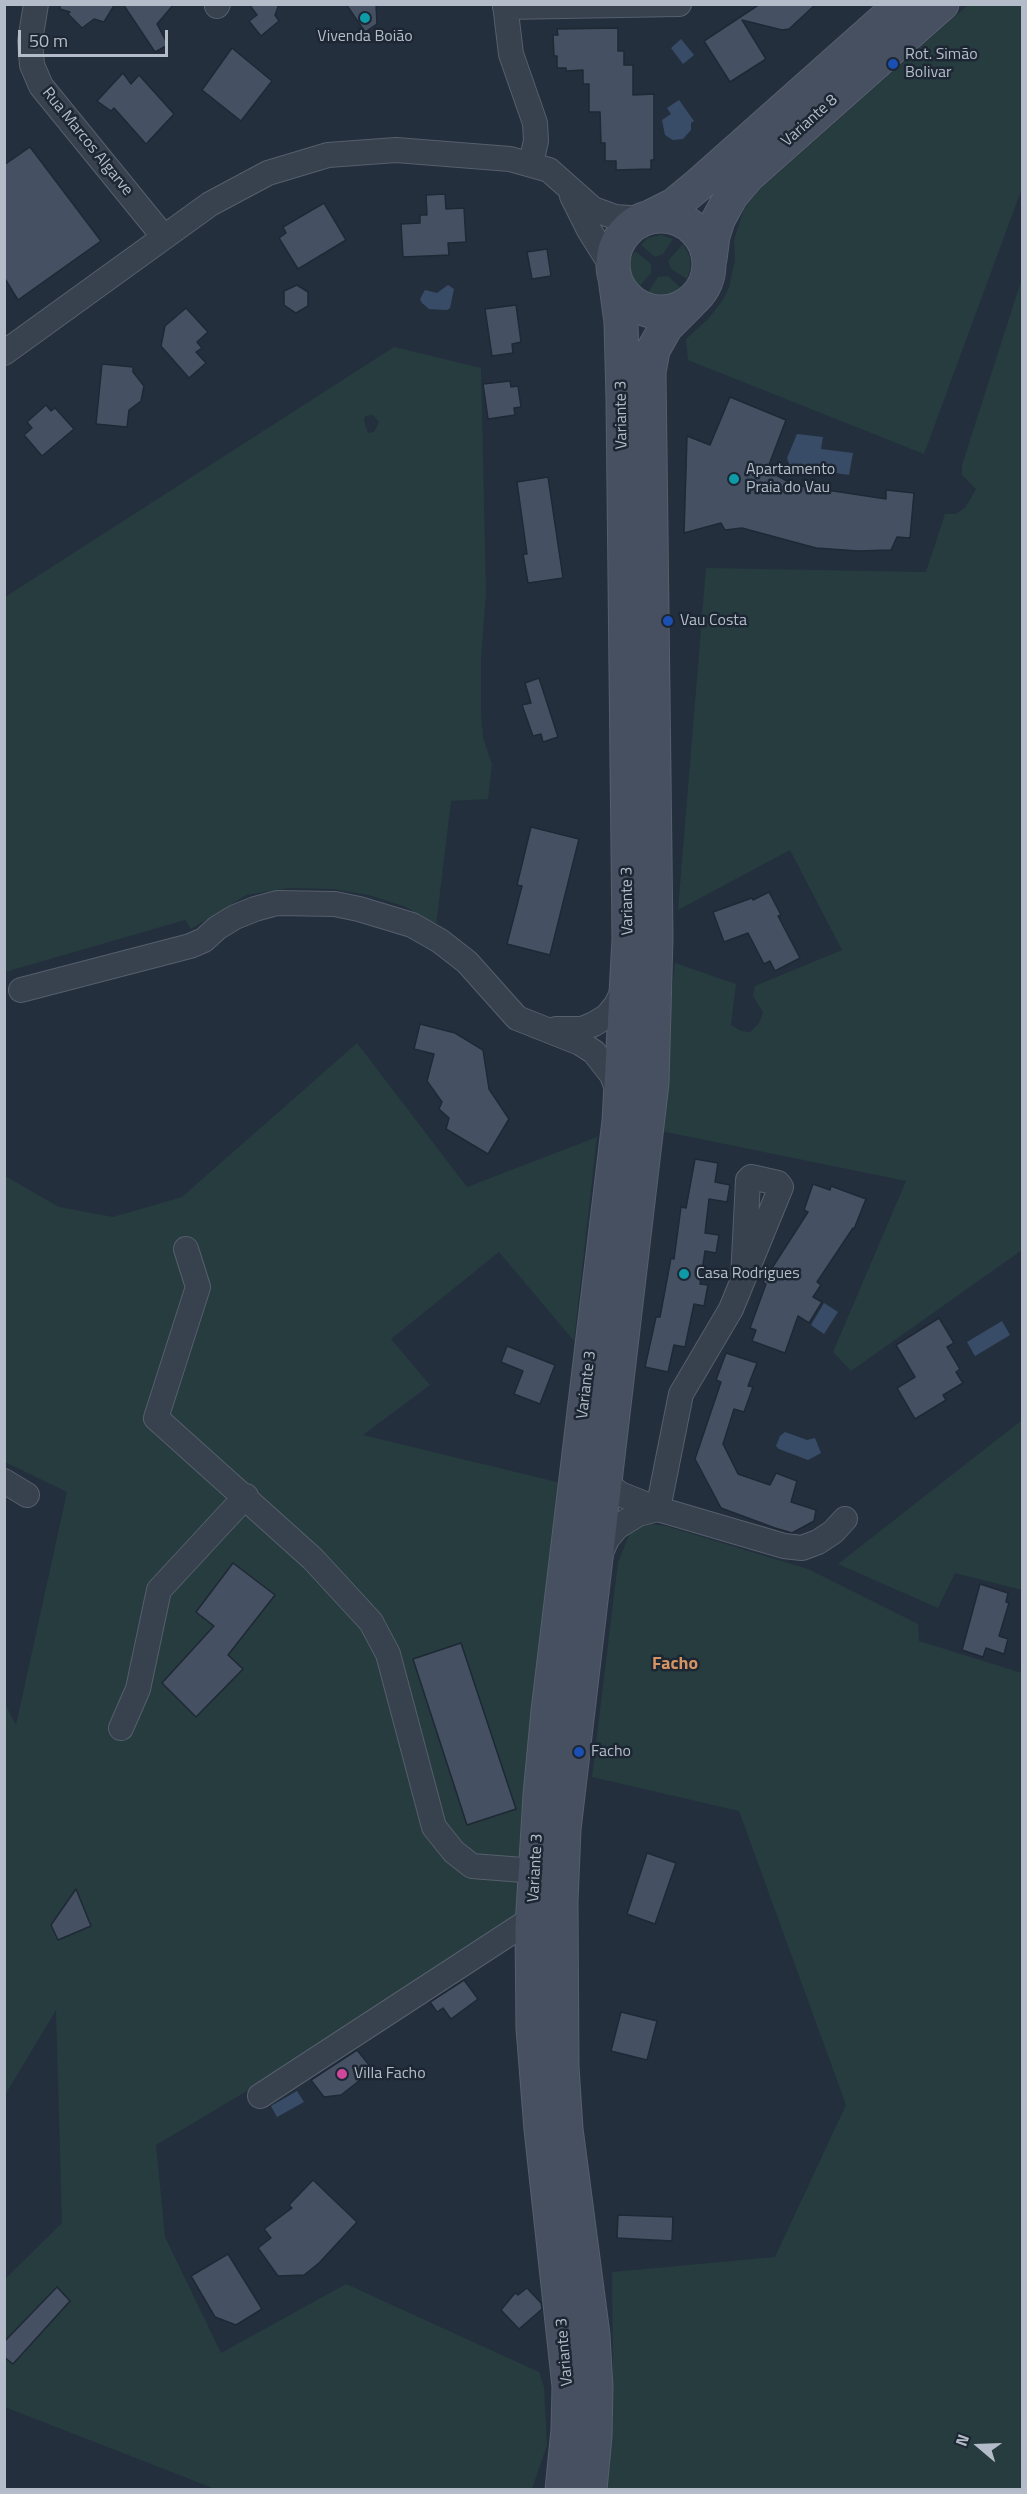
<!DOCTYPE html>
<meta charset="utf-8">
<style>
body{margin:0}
#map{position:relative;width:1027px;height:2494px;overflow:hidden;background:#242f3e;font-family:"Titillium Web",sans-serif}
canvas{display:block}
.frame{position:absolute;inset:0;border:6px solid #b4bcc9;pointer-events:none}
.north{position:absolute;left:949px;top:2416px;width:60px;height:60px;-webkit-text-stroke:4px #1d2633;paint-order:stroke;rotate:289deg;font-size:16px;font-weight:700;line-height:24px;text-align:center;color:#b4bcc9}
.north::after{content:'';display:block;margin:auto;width:21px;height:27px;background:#b4bcc9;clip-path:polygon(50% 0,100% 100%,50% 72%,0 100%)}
.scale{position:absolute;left:18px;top:30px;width:150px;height:27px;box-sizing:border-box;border:3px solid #b4bcc9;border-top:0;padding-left:8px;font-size:18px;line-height:21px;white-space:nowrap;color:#b4bcc9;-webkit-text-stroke:4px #1d2633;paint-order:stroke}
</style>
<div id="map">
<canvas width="1027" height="2494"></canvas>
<div class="frame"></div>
<div class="north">N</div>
<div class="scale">50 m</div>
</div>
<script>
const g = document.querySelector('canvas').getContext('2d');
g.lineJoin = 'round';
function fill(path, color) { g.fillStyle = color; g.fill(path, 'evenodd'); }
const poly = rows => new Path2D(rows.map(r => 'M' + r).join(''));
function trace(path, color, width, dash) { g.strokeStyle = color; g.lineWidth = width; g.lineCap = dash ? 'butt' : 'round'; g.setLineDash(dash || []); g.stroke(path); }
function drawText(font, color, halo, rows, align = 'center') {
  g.font = font + ' "Titillium Web",sans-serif'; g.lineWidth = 5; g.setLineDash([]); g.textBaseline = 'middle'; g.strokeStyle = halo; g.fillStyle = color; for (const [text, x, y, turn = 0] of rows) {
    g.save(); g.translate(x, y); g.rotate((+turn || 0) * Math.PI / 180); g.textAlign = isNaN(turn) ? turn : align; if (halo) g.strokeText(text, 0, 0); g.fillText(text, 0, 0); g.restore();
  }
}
fill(poly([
 [968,5,1022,5,1022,188,924,454,688,360,686,339,708,319,723,300,729,287,735,260,734,240,744,209,759,190],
 [661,235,673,239,663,254,655,257,641,245,648,238],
 [683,244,690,257,690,270,687,279,671,269,668,261],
 [635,251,651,264,651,273,639,287,631,276,629,262],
 [668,276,681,288,669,295,647,294,658,277],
 [1022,278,1022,1250,851,1371,833,1352,906,1181,661,1131,669,1019,675,963,736,984,731,1025,741,1031,750,1032,759,1023,763,1012,753,996,755,986,842,950,790,850,678,910,706,568,926,572,945,514,955,514,965,508,976,489,962,475,962,465],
 [394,347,481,368,486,592,481,657,481,713,483,738,492,764,488,799,451,801,436,926,406,907,369,895,332,889,289,888,246,895,191,929,185,920,5,972,5,597],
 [373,415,379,422,374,432,368,433,364,421,365,416],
 [357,1043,467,1187,597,1137,574,1341,499,1252,391,1339,430,1385,363,1435,561,1483,520,1929,156,2145,165,2237,221,2353,346,2284,539,2372,544,2387,547,2445,532,2489,215,2489,5,2407,4,2280,62,2223,56,2010,5,2095,4,1702,16,1725,67,1492,5,1462,5,1176,59,1207,113,1217,182,1197],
 [1022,1420,1022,1590,955,1573,938,1608,838,1564],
 [645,1523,666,1526,808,1569,918,1624,919,1641,1022,1673,1022,2489,608,2489,613,2371,612,2272,775,2257,846,2105,739,1811,592,1777,618,1562,629,1535]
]), '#263c3f');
fill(poly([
 [681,39,694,55,683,64,671,48],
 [679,100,694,121,691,123,691,130,683,139,673,140,665,135,662,120,671,114,667,108],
 [448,285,454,289,450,308,447,310,429,309,422,303,420,299,425,290,437,293],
 [797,434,823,437,821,449,853,453,849,475,790,466,787,458],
 [824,1303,838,1312,824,1334,811,1325],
 [1002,1321,1010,1335,975,1356,967,1342],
 [785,1432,807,1440,815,1438,821,1453,808,1460,779,1449,776,1446,780,1436],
 [297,2091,304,2102,277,2117,271,2106]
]), '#394c67');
const building = poly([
 [60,4,115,4,104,22,94,19,82,28,68,14,70,12,60,9,60,4],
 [123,4,174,4,157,24,168,45,155,52,123,4],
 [249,4,279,4,275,15,279,21,261,36,249,21,257,15,249,4],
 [346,4,376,4,377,24,365,32,346,4],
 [760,4,816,4,789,29,782,30,742,20,766,59,730,82,704,41,760,4],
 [618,28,618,51,624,51,624,65,633,65,633,95,654,94,654,160,651,160,651,169,616,170,616,161,605,161,605,143,601,143,600,112,589,112,589,84,583,84,583,70,566,71,566,68,557,68,557,56,554,56,553,35,558,35,557,29,618,28],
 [232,48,272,81,241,121,202,90,232,48],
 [123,73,131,84,139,75,174,114,146,144,114,108,111,111,97,101,123,73],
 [30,147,101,241,18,300,4,277,4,165,30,147],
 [445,194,446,209,464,208,466,242,448,243,449,255,403,257,401,224,420,223,420,215,427,215,426,195,445,194],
 [324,203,346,240,298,269,279,238,286,233,283,227,324,203],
 [547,249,551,276,532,279,527,252,547,249],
 [297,285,308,292,308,306,296,313,284,305,284,291,297,285],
 [516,305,521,342,512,344,513,353,492,356,485,309,516,305],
 [186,308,208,332,197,342,202,348,196,352,206,363,189,378,161,346,165,326,186,308],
 [102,364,133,367,133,372,144,386,141,401,129,410,127,427,96,424,102,364],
 [510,381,511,387,518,386,521,407,514,408,515,415,488,419,483,384,510,381],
 [730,397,786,420,767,470,794,485,886,499,886,490,914,493,910,538,897,537,891,550,858,551,816,548,742,528,725,530,721,523,684,533,687,436,710,445,730,397],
 [46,405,51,411,55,408,74,429,42,456,24,435,32,428,27,422,46,405],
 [548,477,563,578,528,583,523,554,527,554,517,482,548,477],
 [539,678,558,737,543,742,541,734,533,736,522,705,531,703,525,683,539,678],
 [531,827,579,839,550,955,507,944,522,886,517,885,531,827],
 [769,892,781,915,778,916,800,958,775,971,770,961,764,964,748,933,724,942,713,912,752,898,753,900,769,892],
 [420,1024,455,1033,483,1050,489,1089,509,1119,488,1154,446,1129,449,1118,439,1109,442,1102,427,1081,434,1054,414,1049,420,1024],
 [695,1159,718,1163,715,1182,730,1185,727,1202,709,1199,705,1233,719,1235,716,1253,705,1251,700,1284,708,1285,704,1306,694,1304,685,1347,674,1345,668,1372,645,1367,656,1317,660,1317,671,1258,674,1259,681,1207,686,1208,695,1159],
 [813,1184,830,1190,831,1186,866,1199,854,1229,853,1228,817,1282,821,1285,813,1297,822,1302,809,1323,798,1316,785,1353,752,1341,756,1330,750,1328,766,1284,763,1282,808,1212,804,1210,813,1184],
 [939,1318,954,1343,947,1347,960,1369,956,1372,963,1383,943,1395,946,1400,915,1419,897,1388,915,1377,896,1345,939,1318],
 [507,1346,555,1365,540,1404,514,1394,523,1371,501,1362,507,1346],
 [726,1353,757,1363,748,1386,753,1387,744,1412,734,1409,723,1444,738,1474,770,1485,776,1473,797,1481,791,1502,816,1510,814,1521,792,1533,775,1528,721,1508,695,1459,721,1382,716,1380,726,1353],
 [233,1563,275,1595,228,1655,243,1669,196,1717,162,1683,214,1626,196,1612,233,1563],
 [980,1584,1008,1593,1006,1602,1009,1603,999,1636,1008,1639,1004,1654,986,1648,983,1657,962,1650,980,1584],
 [461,1643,516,1809,467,1825,413,1659,461,1643],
 [647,1853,676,1863,655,1924,627,1914,647,1853],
 [76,1889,91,1926,58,1940,51,1925,76,1889],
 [464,1980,478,1999,451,2019,443,2008,437,2012,430,2002,464,1980],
 [621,2012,657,2021,647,2060,611,2051,621,2012],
 [357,2050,373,2070,341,2095,324,2097,311,2080,357,2050],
 [313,2180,357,2222,319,2263,304,2275,278,2276,258,2248,271,2238,264,2229,292,2208,289,2205,313,2180],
 [618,2215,673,2217,672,2241,617,2238,618,2215],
 [228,2254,262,2309,236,2325,215,2317,191,2276,228,2254],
 [57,2287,70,2301,13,2364,4,2357,4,2342,57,2287],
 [527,2288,541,2303,542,2309,519,2329,501,2310,515,2293,518,2295,527,2288]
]);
fill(building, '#455162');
trace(building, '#1f2835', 1.5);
const street = poly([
 [36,4,30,41,32,65,41,86,163,236],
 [505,4,511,54,535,123,536,141,531,163],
 [217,6,218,4],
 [505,7,679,4],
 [572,196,589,230,613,268],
 [4,353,210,204,268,173,328,155,396,150,510,159,549,170,593,209,615,217,642,219],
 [21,990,190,946,204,940,217,928,235,917,255,909,277,903,335,904,359,909,412,925,440,941,467,962,517,1018,580,1043,594,1052,612,1075,620,1096],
 [556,1029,582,1029,594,1024,607,1016,616,1005,625,987],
 [186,1249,198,1287,156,1418,313,1559,371,1622,388,1654,434,1827,454,1852,472,1866,536,1871],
 [606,1470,611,1487,620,1494,658,1509,784,1546,802,1548,818,1542,833,1532,845,1519],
 [4,1481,27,1495],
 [658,1509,681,1394,731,1309,781,1187,778,1183,751,1177,748,1180,743,1279],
 [600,1555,607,1539,617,1527,638,1514,658,1509],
 [121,1728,138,1689,159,1590,246,1496],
 [260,2096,533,1918]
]);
const secondary = poly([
 '613 264a48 48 0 1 1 96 0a48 48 0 1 1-96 0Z',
 [652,216,674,205,697,186,902,4],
 [710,259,713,236,718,220,731,196,748,176,942,4],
 [562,2490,568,2430,569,2386,541,2129,533,2028,532,1927,540,1795,548,1711,619,1121,629,939,623,399,621,322,615,278],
 [590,2490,595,2436,596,2387,593,2335,566,2129,562,2067,561,1902,564,1829,652,1083,656,938,649,372,653,350,666,327,689,304]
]);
trace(street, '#565f6c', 26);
trace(secondary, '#565f6c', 35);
trace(street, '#38414e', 24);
trace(secondary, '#465061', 33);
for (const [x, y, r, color] of [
 [365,18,6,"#0f9aa8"],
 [893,64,6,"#1a4fb4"],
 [734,479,6,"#0f9aa8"],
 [668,621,6,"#1a4fb4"],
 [684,1274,6,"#0f9aa8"],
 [579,1752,6,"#1a4fb4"],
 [342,2074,6,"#d1479c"]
]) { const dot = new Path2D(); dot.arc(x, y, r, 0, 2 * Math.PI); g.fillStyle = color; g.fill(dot); trace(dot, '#1d2633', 2); }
drawText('16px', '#b4bcc9', '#1d2633', [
 ["Vivenda Boião",365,37,"center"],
 ["Rot. Simão",905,55],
 ["Bolivar",905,73],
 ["Apartamento",746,470],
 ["Praia do Vau",746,488],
 ["Vau Costa",680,621],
 ["Casa Rodrigues",696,1274],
 ["Facho",591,1752],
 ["Villa Facho",354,2074]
], 'left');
drawText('16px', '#b4bcc9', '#1d2633', [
 ["Variante 8",810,121,-42],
 ["Rua Marcos Algarve",87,142,51],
 ["Variante 3",622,415,-91],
 ["Variante 3",628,901,-91],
 ["Variante 3",587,1385,-83],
 ["Variante 3",536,1868,-87],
 ["Variante 3",565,2352,-95]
]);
drawText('bold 18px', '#d59563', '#1d2633', [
 ["Facho",675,1665]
]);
</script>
